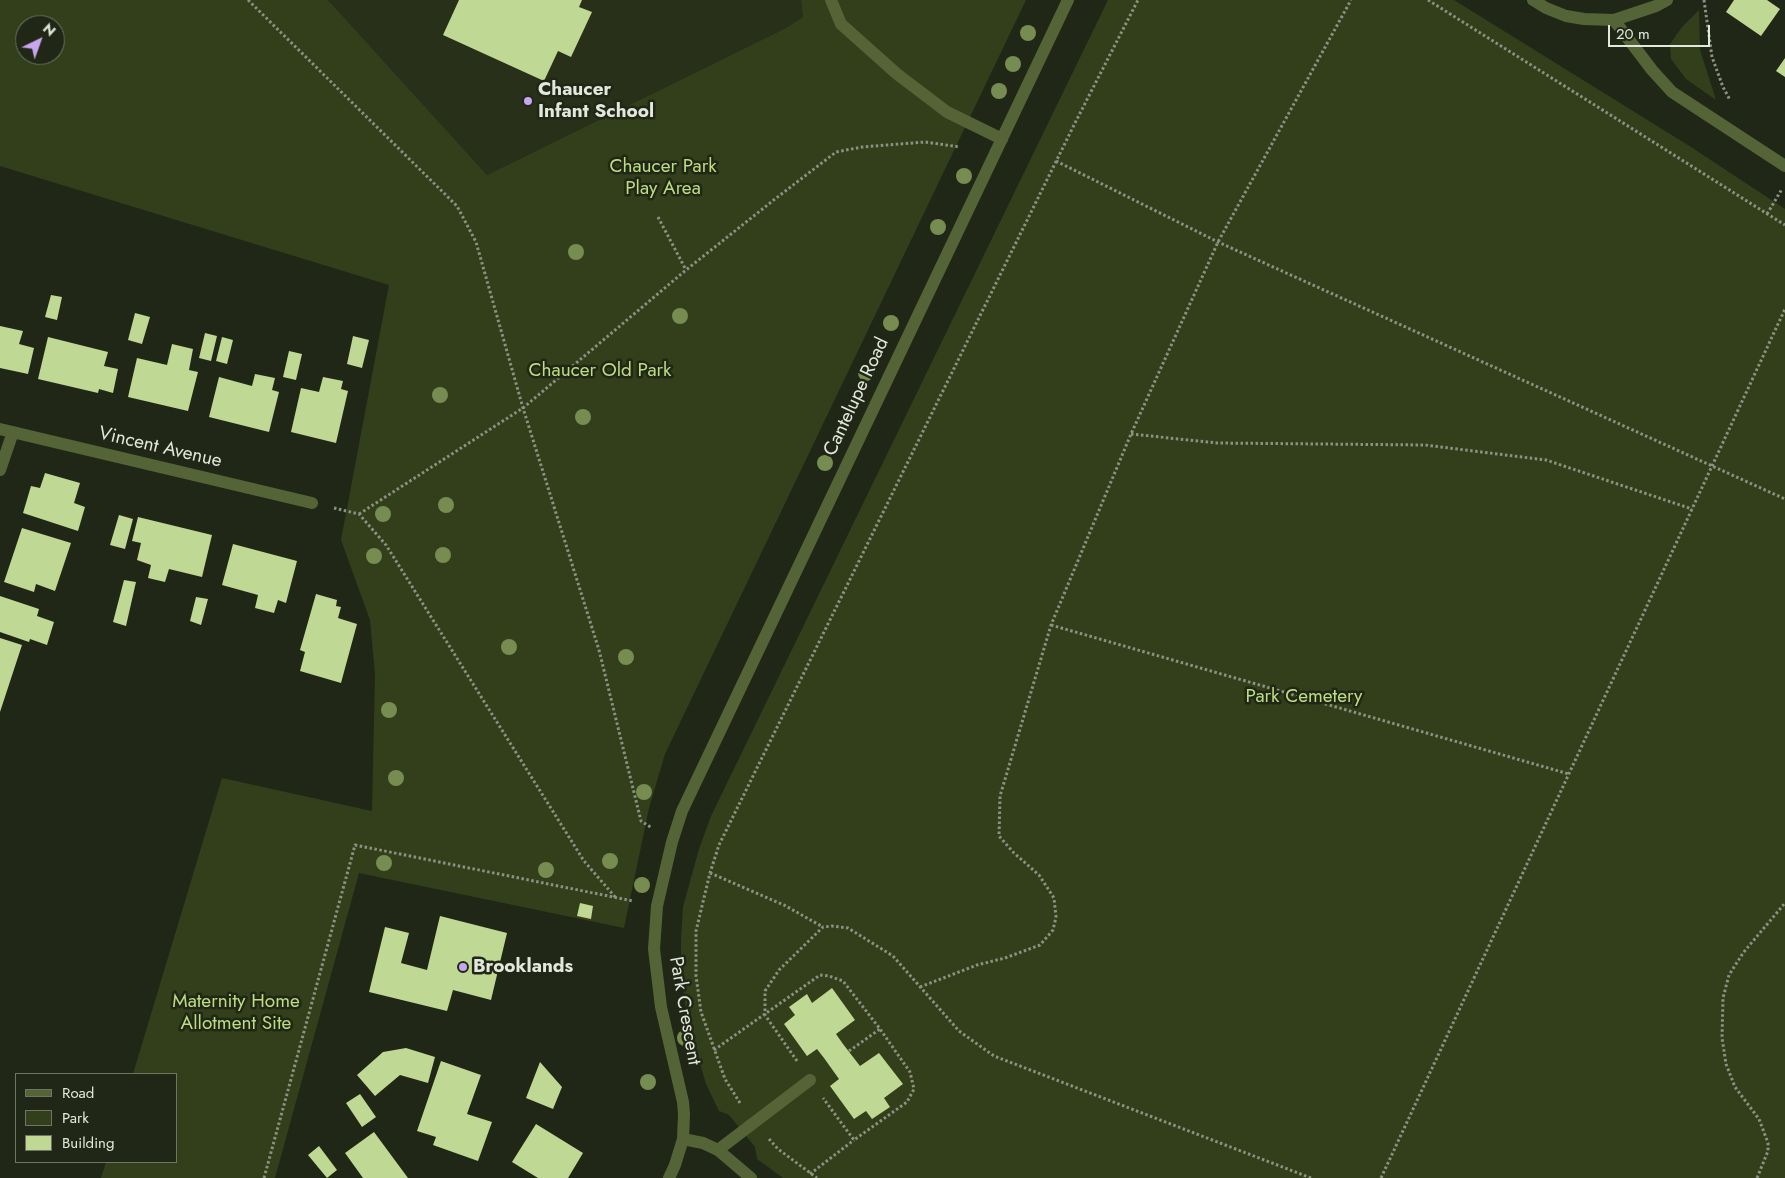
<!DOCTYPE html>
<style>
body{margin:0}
#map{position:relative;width:1785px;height:1178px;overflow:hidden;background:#212716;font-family:Jost,sans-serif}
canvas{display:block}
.legend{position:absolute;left:15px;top:1073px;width:162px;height:90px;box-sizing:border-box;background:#212716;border:1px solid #6f7465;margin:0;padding:6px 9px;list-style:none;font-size:15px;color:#e3e8dc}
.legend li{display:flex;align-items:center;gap:10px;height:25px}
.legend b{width:25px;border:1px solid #6f7465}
.north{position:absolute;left:15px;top:15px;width:50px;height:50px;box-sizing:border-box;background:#212716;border:1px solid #6f7465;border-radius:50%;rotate:42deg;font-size:14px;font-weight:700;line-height:20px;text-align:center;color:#e3e8dc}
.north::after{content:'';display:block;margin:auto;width:18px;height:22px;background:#c7a6ef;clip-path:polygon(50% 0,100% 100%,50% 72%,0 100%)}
.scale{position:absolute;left:1608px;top:25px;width:102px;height:22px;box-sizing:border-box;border:2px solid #e3e8dc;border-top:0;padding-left:6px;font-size:15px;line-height:18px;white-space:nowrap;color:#e3e8dc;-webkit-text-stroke:4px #212716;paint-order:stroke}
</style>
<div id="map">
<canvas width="1785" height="1178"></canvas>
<ul class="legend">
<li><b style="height:6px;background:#546437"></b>Road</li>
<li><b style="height:14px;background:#323f1a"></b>Park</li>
<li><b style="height:14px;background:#bfd893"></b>Building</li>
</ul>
<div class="north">N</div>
<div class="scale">20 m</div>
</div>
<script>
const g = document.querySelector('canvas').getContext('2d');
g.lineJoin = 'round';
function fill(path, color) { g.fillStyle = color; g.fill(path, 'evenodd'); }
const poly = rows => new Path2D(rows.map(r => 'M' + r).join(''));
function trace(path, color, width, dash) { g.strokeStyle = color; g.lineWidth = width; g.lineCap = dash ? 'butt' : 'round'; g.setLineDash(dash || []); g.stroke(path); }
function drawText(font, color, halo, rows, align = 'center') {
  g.font = font + ' Jost,sans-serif'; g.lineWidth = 5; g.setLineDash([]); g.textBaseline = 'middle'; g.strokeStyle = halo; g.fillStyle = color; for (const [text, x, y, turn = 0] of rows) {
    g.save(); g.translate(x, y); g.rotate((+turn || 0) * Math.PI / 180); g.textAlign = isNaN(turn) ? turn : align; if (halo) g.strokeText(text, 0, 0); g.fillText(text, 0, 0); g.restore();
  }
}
fill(poly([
 [328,0,801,0,803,17,786,28,487,175]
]), '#283019');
fill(poly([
 [0,0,328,0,487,175,786,28,803,17,801,0,1026,0,665,754,649,808,624,928,359,873,275,1178,101,1178,106,1162,176,1162,176,1074,133,1074,222,778,372,811,375,674,370,620,341,540,389,285,0,166],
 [25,25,55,25,55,55,25,55],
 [1108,0,1454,0,1691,147,1785,209,1785,1178,783,1178,757,1159,755,1147,729,1115,719,1111,706,1084,687,1019,681,970,681,940,683,907,699,849,711,816],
 [1699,10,1700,50,1716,100,1686,79,1671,59,1670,44,1682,27]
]), '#323f1a');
fill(poly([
 [459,0,582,0,579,7,592,12,571,57,558,51,544,81,443,35],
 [1734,0,1767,0,1780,9,1761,36,1726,12],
 [1785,58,1785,77,1776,71],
 [51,295,62,297,57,320,45,317],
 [135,313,150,317,142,344,128,340],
 [0,326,23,331,19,344,34,348,28,374,0,368],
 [205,333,217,336,211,361,199,358],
 [353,336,369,340,362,368,347,364],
 [48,337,108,352,104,366,118,369,113,393,99,389,98,393,38,379],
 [222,337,233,340,227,364,216,361],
 [172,344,193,349,189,370,198,372,188,411,128,397,137,358,167,365],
 [289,351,302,354,296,380,283,377],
 [255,374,275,378,272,390,279,392,269,432,209,417,219,377,252,386],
 [323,377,343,381,341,389,348,391,336,443,291,432,301,388,319,392],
 [45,473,80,483,74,503,85,507,78,531,23,513,31,486,40,488],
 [119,515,133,519,125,549,110,545],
 [138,517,212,535,202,577,169,569,165,582,148,578,151,565,137,560,141,543,132,541],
 [22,528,71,543,55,591,36,584,34,592,4,582],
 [233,544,297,561,286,603,278,600,274,613,255,608,258,595,222,585],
 [124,580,136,582,126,626,113,622],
 [316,594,337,600,336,606,341,607,338,618,357,624,341,683,300,671,305,652,300,650],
 [0,596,39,609,37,616,54,622,47,645,30,639,29,642,0,632],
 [196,597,208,599,201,625,190,621],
 [0,638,22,645,0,712],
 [580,903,593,906,591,919,577,916],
 [440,916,507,933,491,1000,453,990,447,1011,369,992,385,927,409,933,401,963,427,970],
 [832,988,855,1020,836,1034,843,1044,860,1066,879,1053,903,1084,884,1098,890,1107,872,1119,866,1111,854,1119,830,1086,839,1079,824,1058,817,1049,807,1056,784,1024,795,1015,789,1007,807,994,812,1003],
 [406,1048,435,1057,428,1083,400,1075,375,1096,357,1075,383,1052],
 [441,1061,481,1075,467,1114,492,1122,478,1161,433,1145,436,1137,417,1131],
 [540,1062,562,1087,553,1109,526,1098],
 [360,1094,376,1117,362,1127,346,1103],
 [536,1124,583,1153,568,1178,538,1178,512,1162],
 [374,1132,408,1178,363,1178,345,1153],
 [319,1146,337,1170,327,1178,308,1155]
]), '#bfd893');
trace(poly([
 [248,0,457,206,476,242,523,408,599,650,641,821,652,828],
 [1428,0,1785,225],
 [1704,0,1712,57,1723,87,1730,100],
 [1056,161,1218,242,1785,499],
 [1767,214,1782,189],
 [658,217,686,270],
 [1131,434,1217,443,1425,445,1546,460,1692,509],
 [334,508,359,514,386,545,584,861,616,898],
 [359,514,523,408,686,270,775,199,836,152,862,147,925,142,960,147],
 [1051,625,1569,774],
 [710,873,784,905,823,927],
 [920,987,977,965,1005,958,1040,945,1053,930,1056,917,1054,898,1039,875,1014,853,999,836,1000,796,1051,625,1131,434,1218,242,1351,0],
 [714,1050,820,975,829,976,843,981,880,1029,910,1072,914,1089,907,1102,854,1140,823,1098],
 [849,1051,880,1029],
 [797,1061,765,1015,765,991,779,970,823,927,832,926,848,928,893,956,959,1031,994,1056,1311,1178],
 [740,1103,725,1079,701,1012,696,976,696,931,710,873,719,845,1075,123,1138,0],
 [769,1139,778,1149,817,1178],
 [810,1174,854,1140],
 [264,1178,355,845,633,901],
 [1381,1178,1785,309],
 [1757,1178,1768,1151,1768,1143,1759,1119,1735,1087,1726,1064,1722,1038,1723,998,1729,975,1743,953,1785,903]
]), '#8c9183', 3, [2.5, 2.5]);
trace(poly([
 [831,0,841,24,897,74,947,112,1002,139],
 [718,1150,810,1080]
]), '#546437', 12);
trace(poly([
 [1614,20,1652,70,1672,92,1785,166],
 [0,429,312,503],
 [0,470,13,432],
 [683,1139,703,1143,718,1150,751,1178]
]), '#546437', 12);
trace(poly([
 [1533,0,1546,8,1566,16,1584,19,1614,20,1656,6,1667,0],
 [669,1178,675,1165,683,1139,684,1114,683,1102,661,1007,654,949,657,906,672,842,682,811,1068,0]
]), '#546437', 12);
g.fillStyle = '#778c50';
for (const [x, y] of [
 [1028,33],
 [1013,64],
 [999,91],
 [964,176],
 [938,227],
 [576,252],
 [680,316],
 [891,323],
 [866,373],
 [440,395],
 [583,417],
 [825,463],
 [446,505],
 [383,514],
 [443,555],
 [374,556],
 [509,647],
 [626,657],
 [389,710],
 [396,778],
 [644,792],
 [610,861],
 [384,863],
 [546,870],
 [642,885],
 [685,1038],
 [648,1082]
]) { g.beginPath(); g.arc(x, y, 8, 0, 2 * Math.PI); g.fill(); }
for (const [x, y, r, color] of [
 [528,101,5,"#c7a6ef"],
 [463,967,5,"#c7a6ef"]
]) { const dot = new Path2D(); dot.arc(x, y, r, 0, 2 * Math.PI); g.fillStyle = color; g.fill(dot); trace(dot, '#212716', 2); }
drawText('bold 19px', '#e3e8dc', '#212716', [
 ["Chaucer",538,90],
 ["Infant School",538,112],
 ["Brooklands",473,967]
], 'left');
drawText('19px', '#bdde80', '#212716', [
 ["Chaucer Park",663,167],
 ["Play Area",663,189],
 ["Chaucer Old Park",600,371],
 ["Park Cemetery",1304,697],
 ["Maternity Home",236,1002],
 ["Allotment Site",236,1024]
]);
drawText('19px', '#e3e8dc', '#212716', [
 ["Cantelupe Road",857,397,-65],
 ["Vincent Avenue",160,448,13],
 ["Park Crescent",684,1011,80]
]);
</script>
